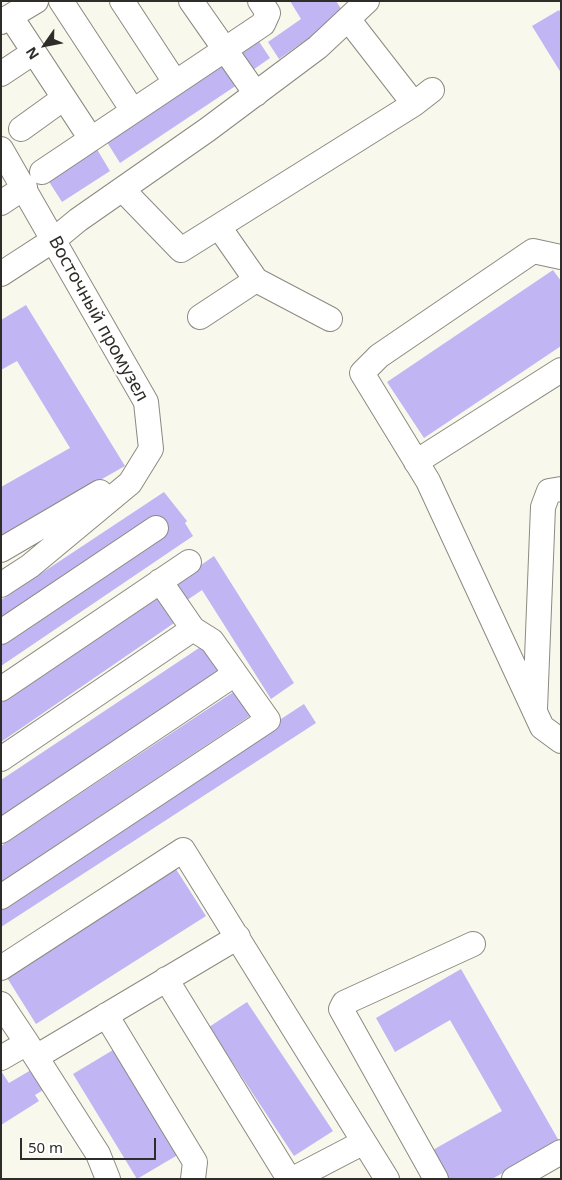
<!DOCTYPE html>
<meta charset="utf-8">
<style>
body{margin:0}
#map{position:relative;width:562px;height:1180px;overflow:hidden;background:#f9f8ec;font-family:"Noto Sans",sans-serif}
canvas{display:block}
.frame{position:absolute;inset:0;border:2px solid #2e2d29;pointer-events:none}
.north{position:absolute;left:20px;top:20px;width:50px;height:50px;-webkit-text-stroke:4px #fff;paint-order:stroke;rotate:237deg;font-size:14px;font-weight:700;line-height:20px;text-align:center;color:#2e2d29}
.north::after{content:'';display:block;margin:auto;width:18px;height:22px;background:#2e2d29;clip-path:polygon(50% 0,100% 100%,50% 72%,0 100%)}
.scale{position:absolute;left:20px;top:1138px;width:136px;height:22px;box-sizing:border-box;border:2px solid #2e2d29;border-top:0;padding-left:6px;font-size:15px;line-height:18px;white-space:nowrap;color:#2e2d29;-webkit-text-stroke:4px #fff;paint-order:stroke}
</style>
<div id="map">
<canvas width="562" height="1180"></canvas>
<div class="frame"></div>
<div class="north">N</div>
<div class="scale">50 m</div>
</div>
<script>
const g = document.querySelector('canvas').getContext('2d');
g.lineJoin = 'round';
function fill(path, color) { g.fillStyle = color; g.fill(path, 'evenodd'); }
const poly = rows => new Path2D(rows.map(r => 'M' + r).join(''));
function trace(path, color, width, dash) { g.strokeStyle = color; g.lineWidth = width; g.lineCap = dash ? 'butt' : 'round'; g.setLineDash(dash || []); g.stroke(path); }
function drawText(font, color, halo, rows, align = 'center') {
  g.font = font + ' "Noto Sans",sans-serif'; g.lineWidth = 4.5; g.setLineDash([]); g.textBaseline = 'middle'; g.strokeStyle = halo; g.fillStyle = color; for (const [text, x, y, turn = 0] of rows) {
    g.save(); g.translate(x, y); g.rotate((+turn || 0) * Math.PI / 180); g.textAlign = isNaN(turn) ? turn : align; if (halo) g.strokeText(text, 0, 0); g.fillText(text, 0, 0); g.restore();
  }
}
fill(poly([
 [290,1,336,1,344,13,279,59,268,42,301,19],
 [559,10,561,14,561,73,532,26],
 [256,37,270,58,250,72,236,50],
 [221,62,237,85,120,163,105,139],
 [95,146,110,171,62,202,46,177],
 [553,270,561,281,561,346,424,438,387,382],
 [26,305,125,466,1,536,1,487,70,448,17,361,1,370,1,320],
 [164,492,187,521,185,523,193,536,1,666,1,637,166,525,160,516,1,622,1,600],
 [214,556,294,683,271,699,202,590,174,609,180,619,1,742,1,703],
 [202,646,218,671,1,816,1,780],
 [241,687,256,712,1,882,1,846],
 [304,704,316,723,1,927,1,901],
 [174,866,206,916,36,1024,4,973],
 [461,969,559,1141,492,1179,446,1179,431,1151,502,1111,450,1020,395,1052,376,1018],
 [247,1002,333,1131,294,1156,209,1027],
 [118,1047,181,1153,137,1179,73,1074],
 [36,1067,48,1087,35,1095,39,1101,1,1125,1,1071,9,1083]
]), '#c2b5f4');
const minor = poly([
 [61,1,133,111],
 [122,1,175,82],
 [191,1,256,94],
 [11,17,91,139],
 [348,19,414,104],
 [1,22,36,1],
 [1,74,34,52],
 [21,129,64,98],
 [1,149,146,402,151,449,130,483,30,566,1,585],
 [42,172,263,24,268,13,260,1],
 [123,190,181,250,414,104,432,90],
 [1,203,25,187],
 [561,257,533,251,379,356,362,373,428,481,542,727,561,741],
 [1,274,55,239,78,220,207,130,318,47,367,1],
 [256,280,330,319],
 [200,317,256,280,219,227],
 [416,462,561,370],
 [1,550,100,492],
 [1,632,156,528],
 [1,689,189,562],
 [535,709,543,507,549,491,561,489],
 [1,759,193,629],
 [1,831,235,674],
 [1,897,268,720,212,641,193,629,160,581],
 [1,968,183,850,387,1179],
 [166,979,289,1179],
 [1,1004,27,1043],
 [106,1015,195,1162,193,1179],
 [36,1057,238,937],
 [1,1058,27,1043,98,1154,108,1179],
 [293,1179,364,1142],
 [436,1179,341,1009,344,1003,473,944],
 [514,1179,561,1152]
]);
trace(minor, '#8c8a80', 26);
trace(minor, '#fff', 24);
drawText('18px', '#2e2d29', '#fff', [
 ["Восточный промузел",98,319,61]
]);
</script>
